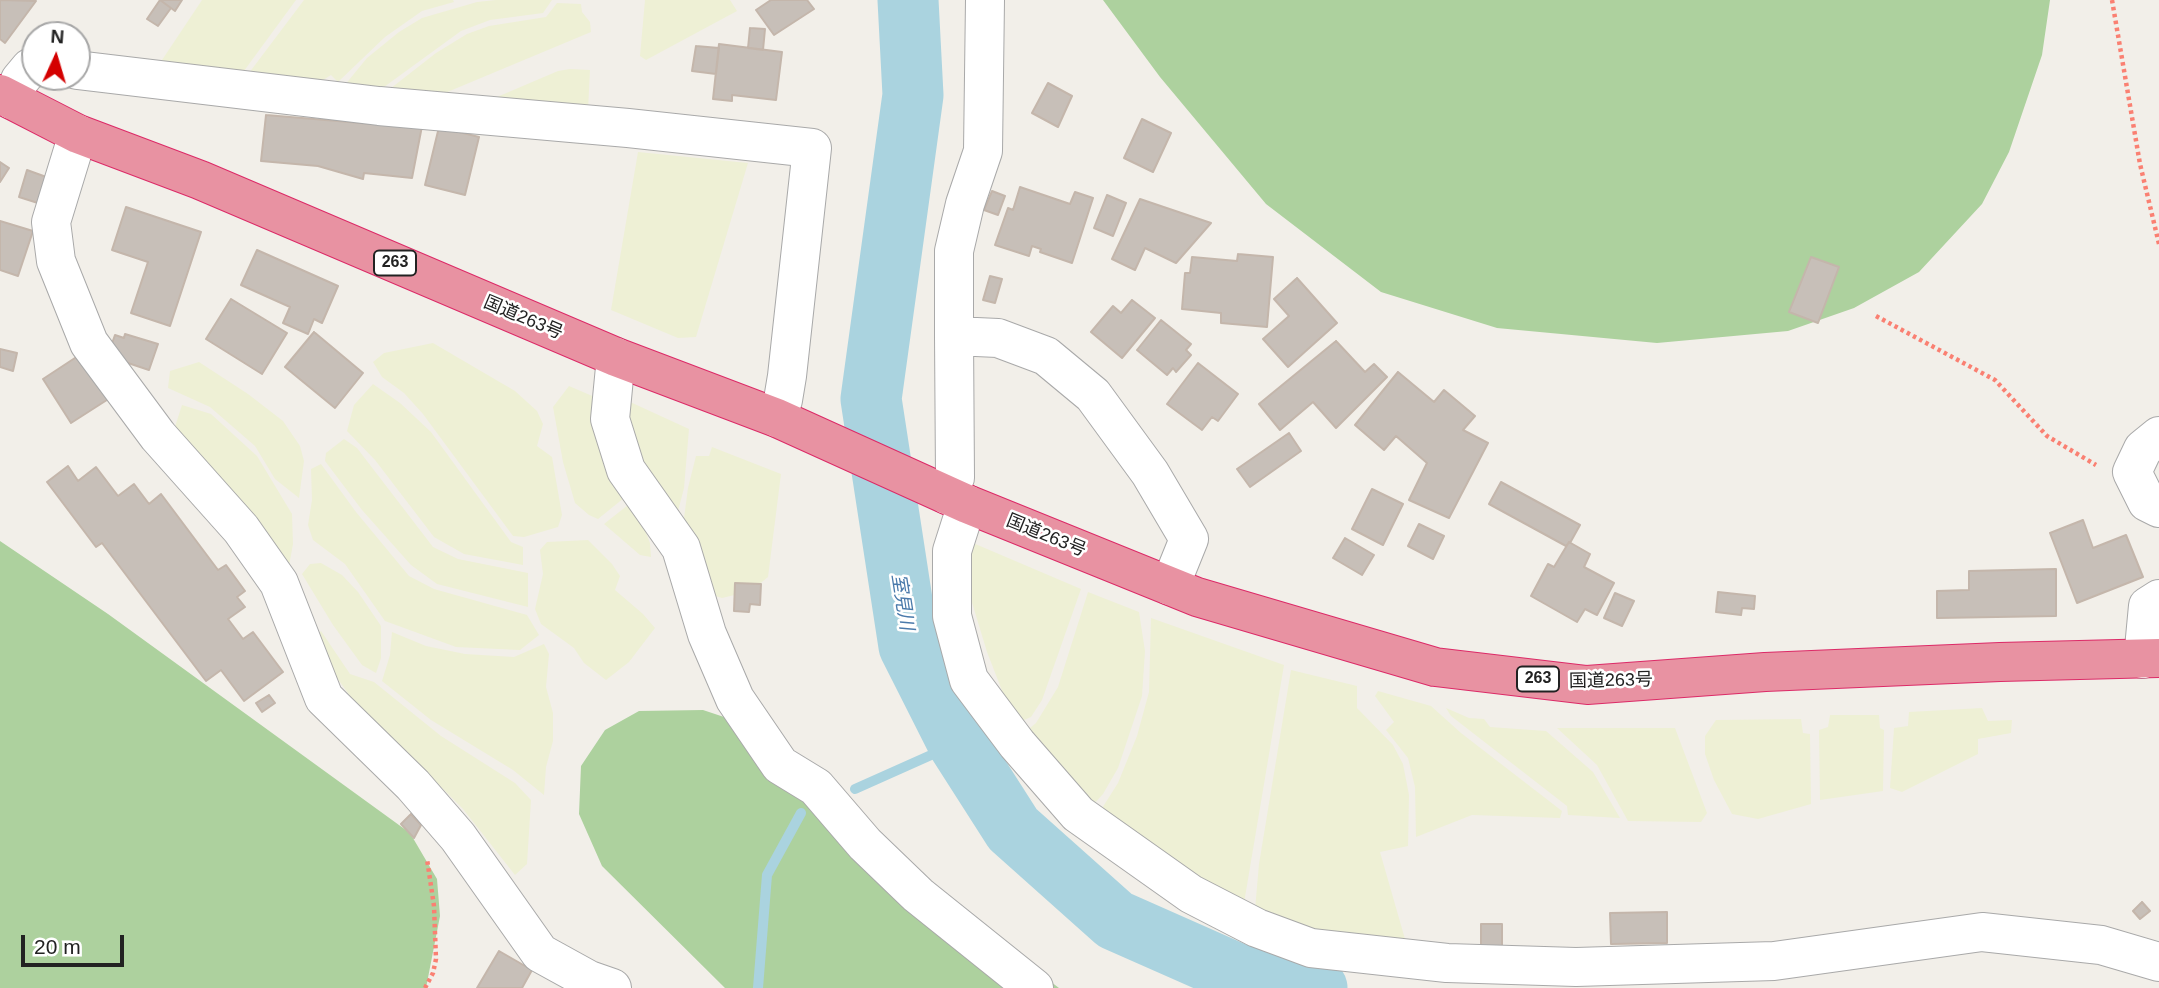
<!DOCTYPE html>
<meta charset="utf-8">
<style>
body{margin:0}
#map{position:relative;width:2159px;height:988px;overflow:hidden;background:#f2efe9;font-family:Helvetica,sans-serif}
canvas{display:block}
.north{position:absolute;left:21px;top:21px;width:70px;height:70px;box-sizing:border-box;background:#fff;border:2px solid #a7a7a7;border-radius:50%;rotate:4deg;font-size:19px;font-weight:700;line-height:28px;text-align:center;color:#222}
.north::after{content:'';display:block;margin:auto;width:24px;height:32px;background:#d40000;clip-path:polygon(50% 0,100% 100%,50% 72%,0 100%)}
.scale{position:absolute;left:21px;top:935px;width:103px;height:32px;box-sizing:border-box;border:4px solid #222;border-top:0;padding-left:9px;font-size:21px;line-height:24px;white-space:nowrap;color:#222;-webkit-text-stroke:5px #fff;paint-order:stroke}
</style>
<div id="map">
<canvas width="2159" height="988"></canvas>
<div class="north">N</div>
<div class="scale">20 m</div>
</div>
<script>
const g = document.querySelector('canvas').getContext('2d');
g.lineJoin = 'round';
function fill(path, color) { g.fillStyle = color; g.fill(path, 'evenodd'); }
const poly = rows => new Path2D(rows.map(r => 'M' + r).join(''));
function trace(path, color, width, dash) { g.strokeStyle = color; g.lineWidth = width; g.lineCap = dash ? 'butt' : 'round'; g.setLineDash(dash || []); g.stroke(path); }
function drawText(font, color, halo, rows, align = 'center') {
  g.font = font + ' Helvetica,"Noto Sans JP",sans-serif'; g.lineWidth = 5; g.setLineDash([]); g.textBaseline = 'middle'; g.strokeStyle = halo; g.fillStyle = color; for (const [text, x, y, turn = 0] of rows) {
    g.save(); g.translate(x, y); g.rotate((+turn || 0) * Math.PI / 180); g.textAlign = isNaN(turn) ? turn : align; if (halo) g.strokeText(text, 0, 0); g.fillText(text, 0, 0); g.restore();
  }
}
fill(poly([
 [202,0,296,0,241,75,160,63],
 [304,0,453,0,454,2,422,11,385,37,338,82,331,75,320,82,249,73],
 [496,0,552,0,543,13,490,20,461,31,384,87,374,91,344,86,367,58,399,32,422,18,477,2],
 [645,0,730,0,737,11,646,60,640,56],
 [557,3,581,4,582,12,590,22,591,32,445,93,386,92,436,53,467,34,489,26,546,17],
 [570,69,590,70,588,110,497,102,497,97,558,71],
 [638,152,748,163,696,337,678,338,611,310],
 [433,343,515,391,537,411,543,424,537,446,552,457,562,515,558,527,524,537,513,536,423,414,404,393,382,377,373,362,384,353],
 [199,362,248,394,283,421,300,446,304,461,299,498,275,479,255,446,210,407,168,388,170,371],
 [373,384,400,403,431,432,511,542,523,547,523,565,464,554,434,537,375,460,347,431,354,405],
 [569,386,597,398,606,462,615,489,624,498,598,519,589,515,575,503,563,462,553,407],
 [628,401,689,429,684,488,678,511,630,448],
 [182,405,211,414,257,456,292,514,293,544,289,566,173,433],
 [344,439,357,448,433,547,458,559,528,573,528,607,437,584,411,565,362,510,325,461,326,453],
 [712,447,781,474,768,577,751,591,722,598,702,592,682,533,688,488,696,456,709,456],
 [321,464,356,512,409,576,434,589,527,615,539,635,520,650,456,647,385,621,345,564,313,540,308,525,312,500,311,469],
 [628,505,643,525,650,543,651,557,640,555,604,524],
 [588,540,612,564,620,576,615,590,643,614,655,628,629,662,606,680,584,663,574,648,541,624,535,609,543,574,540,550,547,542],
 [973,543,1081,589,1042,700,1031,717,1015,724,987,652,967,586],
 [321,563,342,575,358,592,381,626,381,658,376,673,362,665,333,625,302,574,310,564],
 [1088,592,1139,612,1145,651,1142,696,1118,768,1103,794,1091,807,1023,734,1036,723,1058,687],
 [1151,618,1284,665,1243,909,1099,813,1118,783,1137,736,1149,692],
 [321,631,350,674,374,682,441,736,515,783,531,800,527,864,515,875,463,809,350,696,330,668,316,638],
 [392,632,426,646,465,654,514,657,544,644,549,654,546,687,553,713,553,741,546,767,544,795,513,770,431,720,382,681,390,655],
 [1291,670,1357,686,1357,708,1393,745,1403,764,1409,795,1408,846,1380,852,1407,946,1319,935,1255,910,1259,864],
 [1378,691,1431,706,1461,733,1562,811,1560,818,1472,815,1416,837,1415,787,1408,758,1386,730,1394,722,1375,696],
 [1446,708,1469,718,1484,719,1490,727,1546,731,1593,772,1620,818,1568,815,1567,806,1451,716],
 [1982,708,1988,721,2012,720,2011,733,1978,739,1978,754,1902,792,1890,788,1894,728,1908,726,1909,712],
 [1830,715,1879,715,1880,728,1884,730,1883,791,1820,800,1819,730,1828,727],
 [1801,719,1803,733,1810,734,1811,804,1758,819,1732,814,1714,780,1705,754,1705,736,1716,720],
 [1557,728,1675,728,1707,813,1701,822,1628,821,1597,765]
]), '#eef0d5');
fill(poly([
 [1103,0,2050,0,2042,55,2009,152,1982,204,1919,272,1854,308,1788,331,1657,343,1497,328,1381,292,1266,204,1160,77],
 [0,541,108,614,410,833,437,879,440,916,426,988,0,988],
 [703,710,757,728,1006,948,1059,988,725,988,602,866,579,814,581,766,605,730,639,711]
]), '#add19e');
trace(poly([
 [855,789,958,743],
 [758,988,767,875,801,813]
]), '#aad3df', 10);
trace(poly([
 [908,0,913,95,871,399,909,646,958,743,1013,829,1115,920,1237,974,1317,988]
]), '#aad3df', 61);
const building = poly([
 [0,0,36,1,5,43,0,39,0,0],
 [160,0,182,0,175,11,160,0],
 [160,0,171,8,158,26,147,19,160,0],
 [771,0,807,0,814,9,774,35,756,10,771,0],
 [750,28,765,29,763,50,748,48,750,28],
 [719,44,782,52,776,100,732,95,732,101,713,99,719,44],
 [696,46,719,48,716,74,692,71,696,46],
 [1048,83,1072,96,1058,127,1032,113,1048,83],
 [266,115,373,124,422,126,412,178,364,173,363,179,318,166,261,161,266,115],
 [1142,119,1171,133,1153,172,1124,158,1142,119],
 [439,127,479,137,465,195,425,185,439,127],
 [0,162,9,168,0,182,0,162],
 [27,170,49,178,41,204,19,197,27,170],
 [1020,187,1070,204,1075,192,1093,198,1072,263,1040,252,1041,249,1032,246,1029,256,995,245,1008,208,1013,210,1020,187],
 [992,191,1005,196,998,215,984,210,992,191],
 [1107,195,1126,203,1113,236,1094,228,1107,195],
 [1140,199,1211,223,1176,263,1145,248,1135,270,1112,259,1140,199],
 [126,207,201,232,170,326,131,313,148,262,112,250,126,207],
 [0,221,33,231,18,276,0,270,0,221],
 [257,250,338,286,322,323,314,319,308,334,283,323,290,307,241,285,257,250],
 [1238,254,1273,257,1267,327,1221,323,1221,313,1182,309,1185,273,1190,273,1192,257,1237,261,1238,254],
 [1811,257,1839,267,1818,323,1789,312,1811,257],
 [990,276,1002,279,995,303,983,300,990,276],
 [1297,278,1337,323,1288,367,1263,339,1289,316,1274,299,1297,278],
 [231,299,287,333,262,374,206,339,231,299],
 [1132,300,1155,318,1122,358,1091,332,1113,306,1121,313,1132,300],
 [1161,320,1191,344,1186,350,1191,355,1176,372,1173,368,1167,375,1137,350,1161,320],
 [314,332,363,373,335,408,285,367,314,332],
 [125,334,158,344,149,370,119,360,109,352,115,335,124,338,125,334],
 [1336,341,1365,372,1374,364,1387,377,1336,428,1313,402,1280,430,1259,404,1336,341],
 [0,349,17,353,13,371,0,367,0,349],
 [81,354,110,398,71,423,43,379,81,354],
 [1198,363,1238,394,1218,421,1212,417,1202,430,1167,404,1198,363],
 [1398,372,1434,402,1444,390,1475,416,1463,430,1488,443,1449,518,1409,500,1427,463,1396,436,1384,450,1355,425,1398,372],
 [1289,433,1301,451,1250,487,1237,469,1289,433],
 [68,466,78,481,96,467,118,496,134,484,149,504,161,494,218,570,226,565,245,591,237,597,245,607,228,619,243,639,253,632,283,672,244,701,221,670,206,681,102,543,96,547,47,482,68,466],
 [1501,482,1580,525,1570,543,1569,542,1566,546,1489,504,1501,482],
 [1372,489,1403,504,1383,545,1352,529,1372,489],
 [2083,520,2093,548,2126,535,2143,577,2077,603,2050,533,2083,520],
 [1419,524,1444,536,1433,559,1408,546,1419,524],
 [1345,538,1374,555,1362,575,1333,558,1345,538],
 [1569,542,1590,554,1584,567,1614,583,1597,615,1585,609,1577,622,1531,596,1548,564,1554,567,1569,542],
 [2056,569,2056,616,1937,618,1937,591,1969,590,1969,571,2056,569],
 [735,583,761,584,760,605,750,604,749,612,734,611,735,583],
 [1718,592,1755,596,1754,609,1742,608,1741,615,1716,612,1718,592],
 [1615,593,1634,601,1622,626,1604,618,1615,593],
 [269,695,275,703,262,712,256,703,269,695],
 [411,814,421,825,414,838,401,824,411,814],
 [2142,902,2150,911,2140,919,2133,911,2142,902],
 [1667,912,1667,943,1611,944,1610,913,1667,912],
 [1481,924,1502,924,1502,950,1481,949,1481,924],
 [499,951,532,970,522,988,477,988,499,951]
]);
fill(building, '#c7bfb8');
trace(building, '#c4b6ab', 2);
const minor = poly([
 [77,70,379,106,628,128,812,148,787,376,783,400,777,418],
 [12,100,20,80,30,68,35,68],
 [78,134,51,222,56,261,89,343,158,436,241,529,279,583,324,698,413,785,458,837,540,953,589,980,612,988],
 [954,336,954,251,965,204,983,151,985,0],
 [616,357,610,419,626,470,681,548,707,634,735,699,780,765,816,787,865,844,918,895,1034,988],
 [2159,436,2143,449,2132,472,2147,502,2159,508],
 [947,495,955,478,954,336,998,338,1046,356,1093,395,1150,473,1189,539,1170,586],
 [967,504,952,551,952,616,969,680,1017,744,1078,814,1191,894,1257,928,1311,948,1447,963,1576,967,1774,961,1982,932,2101,945,2159,962],
 [2143,659,2148,606,2159,599]
]);
const highway = poly([
 [0,94,78,134,200,180,616,357,777,418,967,504,1197,597,1435,667,1587,685,1765,672,2000,662,2159,658]
]);
trace(minor, '#a9a9a9', 40);
trace(highway, '#dc2a67', 40);
trace(poly([
 [2112,0,2140,164,2159,244],
 [1876,316,1995,380,2047,436,2096,465],
 [425,988,433,973,436,959,434,906,427,859]
]), '#fa8072', 4.5, [3.5, 3.5]);
trace(minor, '#fff', 38);
trace(highway, '#e892a2', 38);
for (const [x, y, w] of [
 [395,263,42],
 [1538,679,42]
]) { const box = new Path2D(); box.roundRect(x - w / 2, y - 12.5, w, 25, 5); g.fillStyle = '#fff'; g.fill(box); trace(box, '#222', 2); }
drawText('bold 16px', '#222', null, [
 ["263",395,263],
 ["263",1538,679]
]);
drawText('18px', '#222', '#fff', [
 ["国道263号",523,318,23],
 ["国道263号",1046,536,22],
 ["国道263号",1611,681,-1]
]);
drawText('italic 19px', '#4a7aab', '#fff', [
 ["室見川",902,602,81]
]);
</script>
